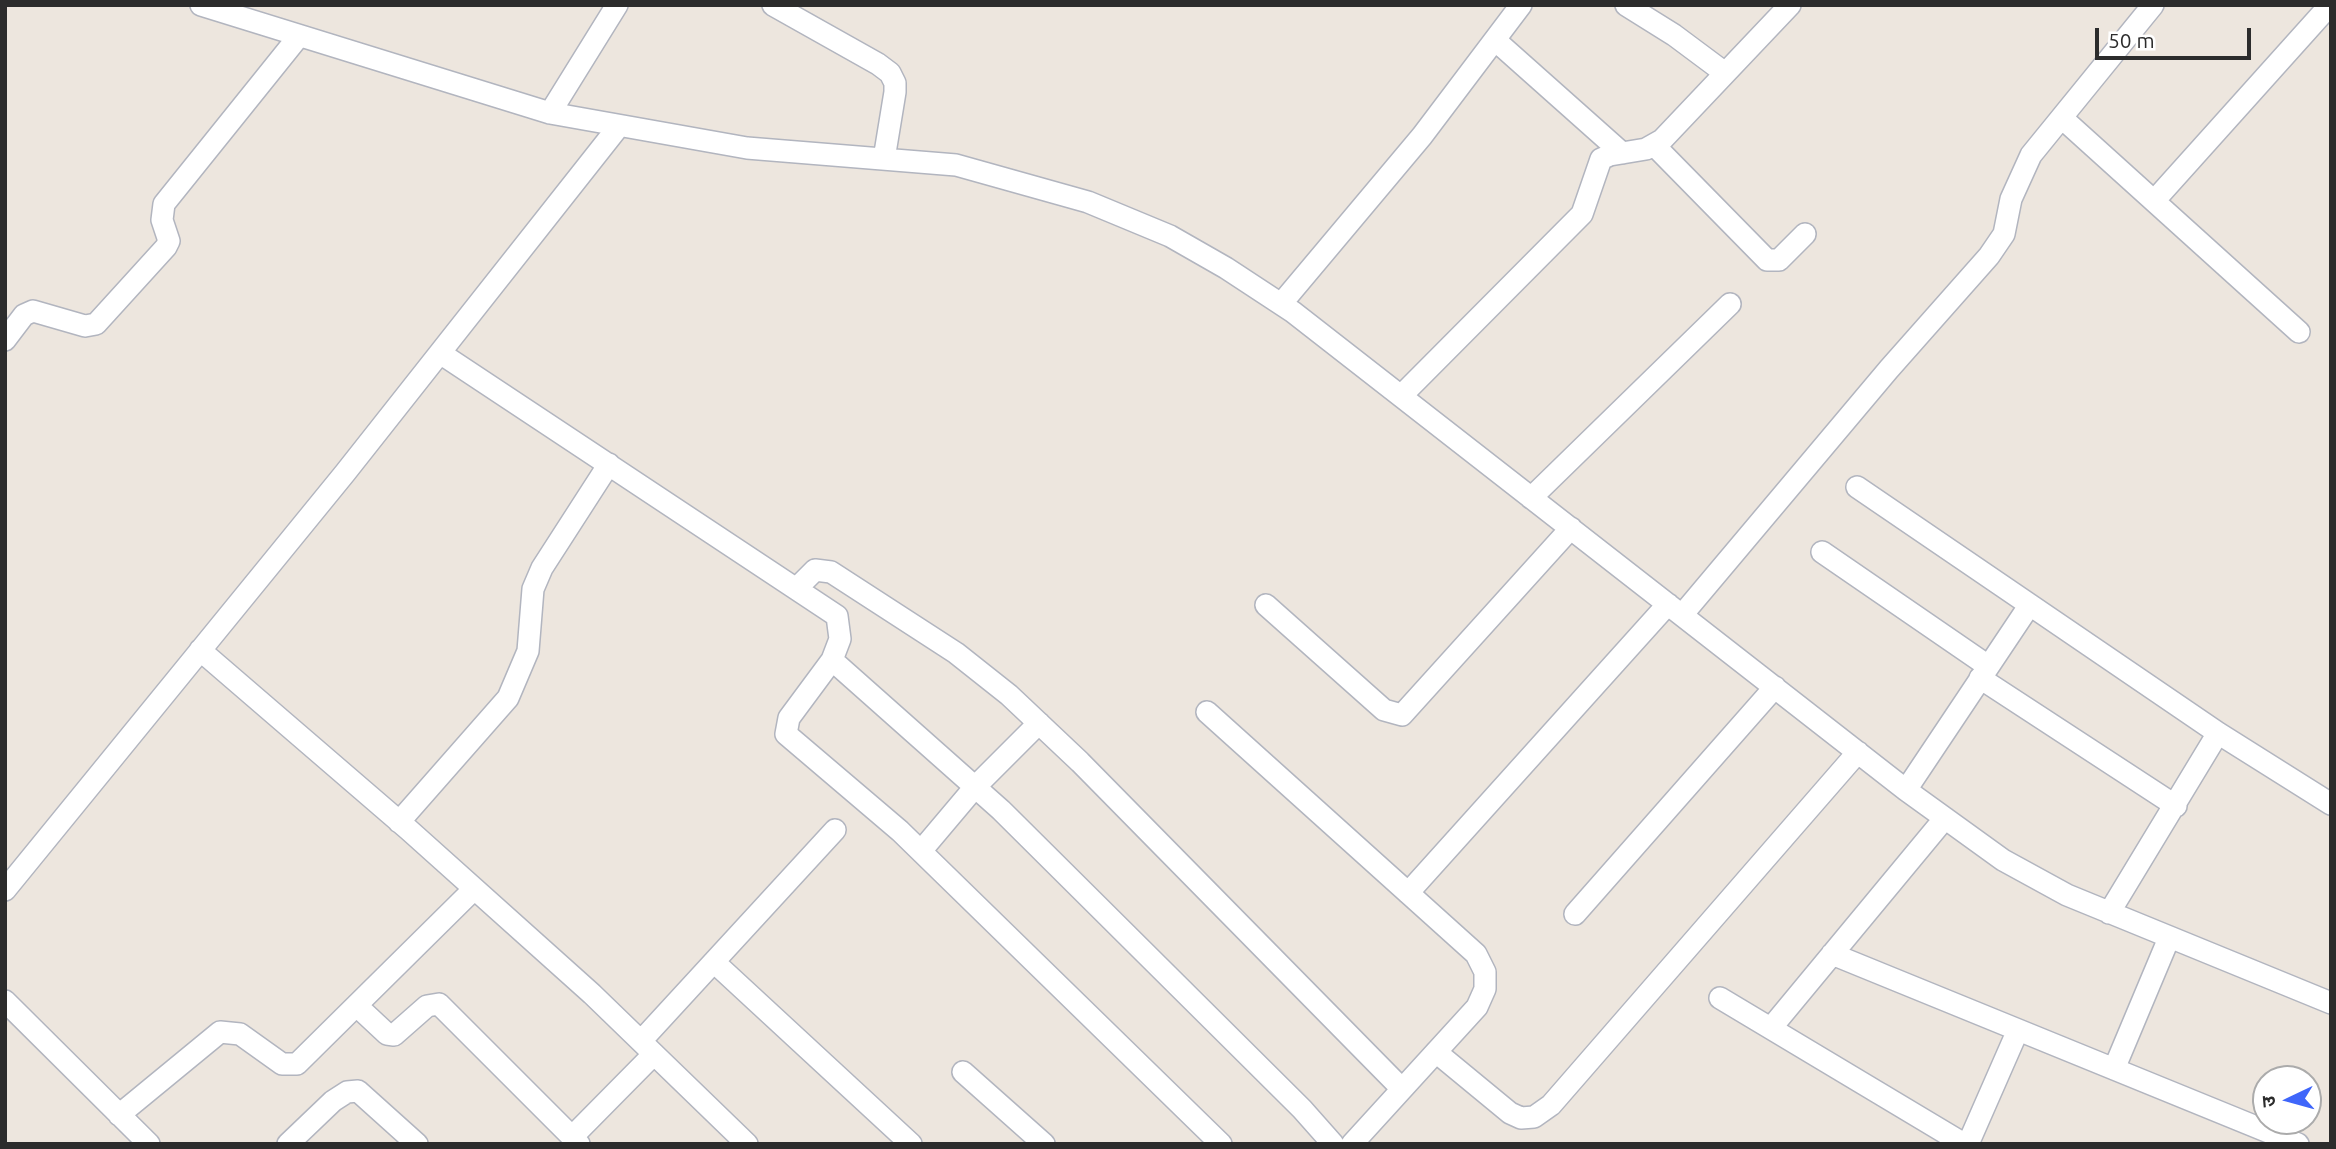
<!DOCTYPE html>
<meta charset="utf-8">
<style>
body{margin:0}
#map{position:relative;width:2336px;height:1149px;overflow:hidden;background:#ede6de;font-family:Ubuntu,"Noto Sans Devanagari",sans-serif}
canvas{display:block}
.frame{position:absolute;inset:0;border:7px solid #2c2c2c;pointer-events:none}
.north{position:absolute;left:2252px;top:1065px;width:70px;height:70px;box-sizing:border-box;background:#fff;border:2px solid #ababab;border-radius:50%;rotate:265deg;font-size:19px;font-weight:700;line-height:28px;text-align:center;color:#2c2c2c}
.north::after{content:'';display:block;margin:auto;width:24px;height:32px;background:#3f66fa;clip-path:polygon(50% 0,100% 100%,50% 72%,0 100%)}
.scale{position:absolute;left:2095px;top:28px;width:156px;height:32px;box-sizing:border-box;border:4px solid #2c2c2c;border-top:0;padding-left:9px;font-size:21px;line-height:24px;white-space:nowrap;color:#2c2c2c;-webkit-text-stroke:5px #fff;paint-order:stroke}
</style>
<div id="map">
<canvas width="2336" height="1149"></canvas>
<div class="frame"></div>
<div class="north">उ</div>
<div class="scale">50 m</div>
</div>
<script>
const g = document.querySelector('canvas').getContext('2d');
g.lineJoin = 'round';
const poly = rows => new Path2D(rows.map(r => 'M' + r).join(''));
function trace(path, color, width, dash) { g.strokeStyle = color; g.lineWidth = width; g.lineCap = dash ? 'butt' : 'round'; g.setLineDash(dash || []); g.stroke(path); }
const minor = poly([
 [201,5,550,113,747,148,956,165,1088,202,1170,236,1226,268,1293,312,1906,790,2003,860,2067,895,2331,1003],
 [773,5,878,64,890,73,895,83,895,92,884,159],
 [1626,5,1674,35,1725,73],
 [1495,40,1622,153],
 [550,113,617,5],
 [2062,118,2299,332],
 [1654,145,1767,260,1779,260,1805,234],
 [2154,201,2330,5],
 [1281,304,1422,136,1521,5],
 [5,340,24,315,33,311,85,326,96,324,166,247,169,241,162,220,164,204,299,36],
 [440,353,837,616,840,639,832,660,789,718,786,734,900,831,1221,1144],
 [1401,396,1582,214,1601,159,1610,155,1646,149,1662,140,1790,5],
 [1857,487,2218,733,2331,804],
 [1531,498,1730,304],
 [1822,552,1988,666],
 [797,588,815,570,831,572,956,653,1009,695,1080,762,1402,1089],
 [1266,605,1384,710,1402,715,1571,528],
 [1682,615,1889,369,1989,256,2004,234,2011,199,2031,155,2153,5],
 [200,650,409,830,592,994,747,1144],
 [832,660,1001,810,1302,1109,1333,1144],
 [1980,678,2176,806],
 [1207,712,1476,954,1485,972,1485,989,1477,1007,1352,1144],
 [1906,790,2029,606],
 [399,822,508,698,528,651,533,589,542,568,609,464],
 [921,851,975,787,1039,723],
 [5,890,345,473,619,126],
 [1408,893,1668,604],
 [2109,913,2218,733],
 [1575,914,1775,687],
 [1832,954,2298,1144],
 [714,962,911,1144],
 [1720,998,1964,1144],
 [5,1001,149,1144],
 [357,1006,387,1034,394,1035,427,1006,439,1004,579,1144],
 [1771,1028,1945,818],
 [641,1041,835,830],
 [1436,1052,1510,1113,1521,1118,1534,1117,1551,1105,1858,752],
 [2114,1069,2169,938],
 [963,1072,1044,1144],
 [119,1115,220,1032,240,1034,282,1064,297,1064,474,889],
 [572,1137,654,1054],
 [288,1144,333,1101,347,1092,358,1091,417,1144],
 [1968,1144,2018,1030]
]);
trace(minor, '#b2b5bf', 24);
trace(minor, '#fff', 21);
</script>
